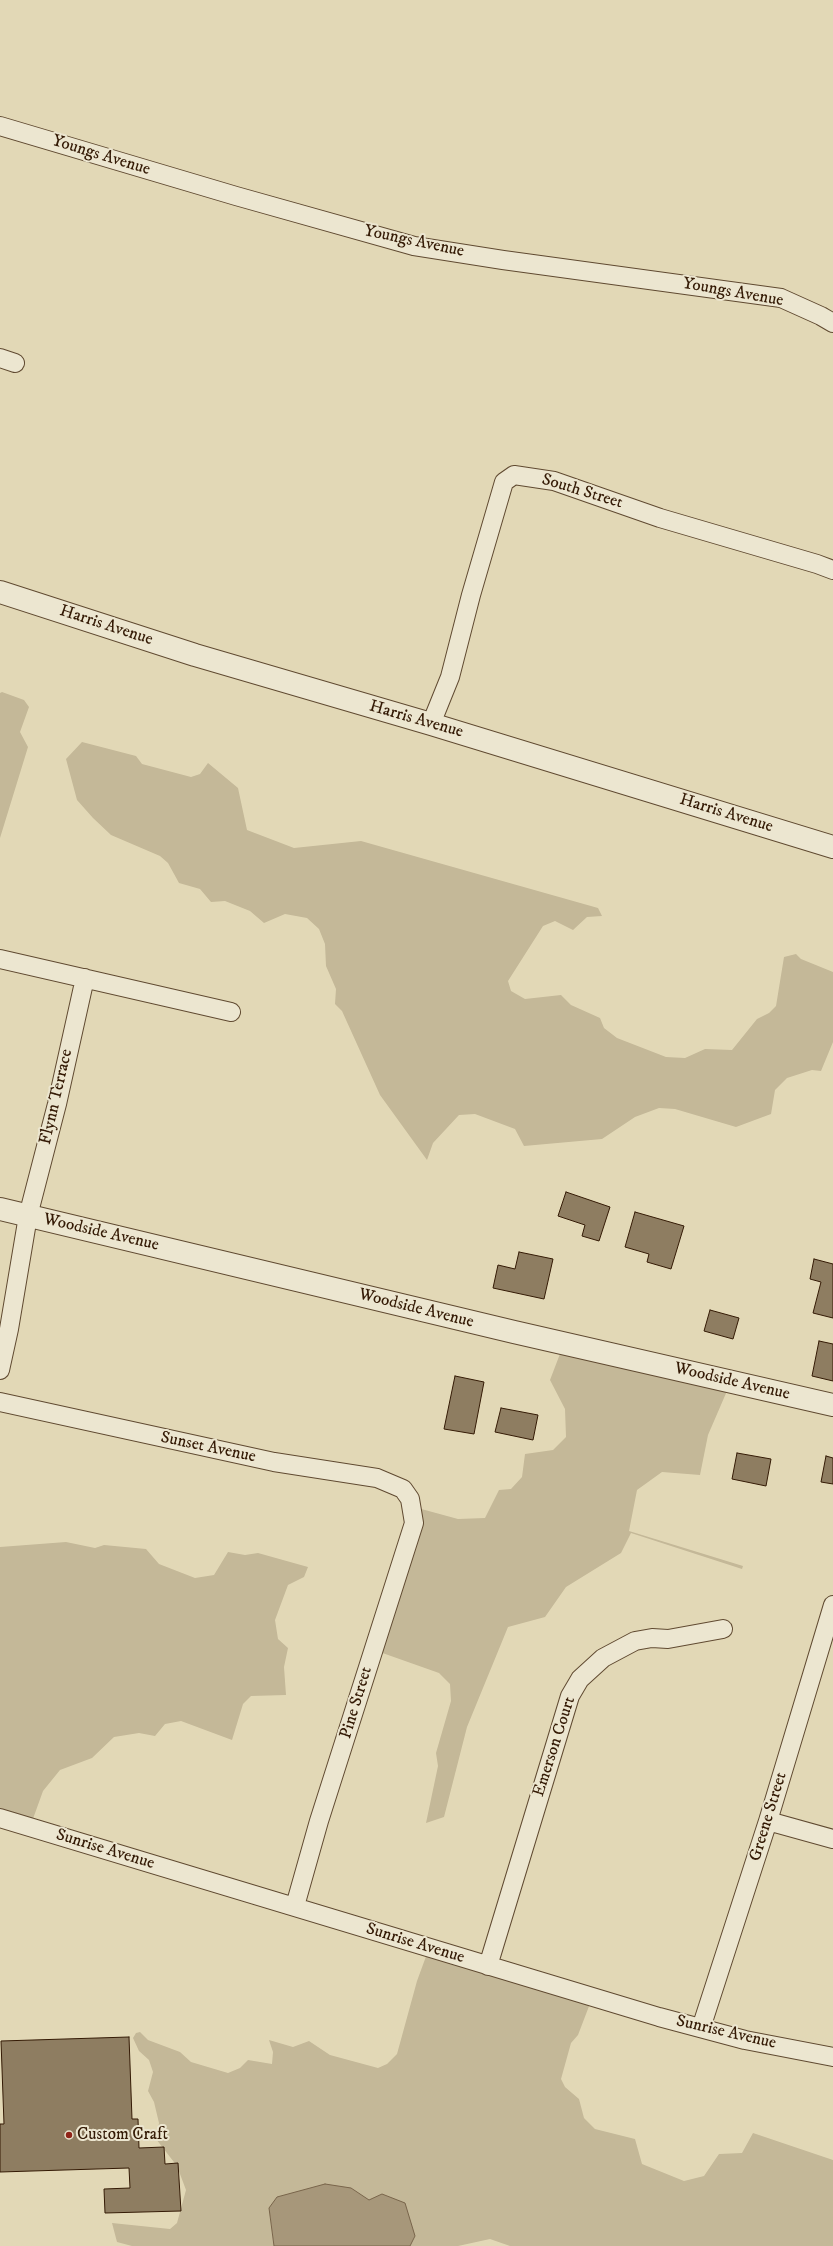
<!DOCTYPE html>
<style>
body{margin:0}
canvas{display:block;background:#e2d8b6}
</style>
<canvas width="833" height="2246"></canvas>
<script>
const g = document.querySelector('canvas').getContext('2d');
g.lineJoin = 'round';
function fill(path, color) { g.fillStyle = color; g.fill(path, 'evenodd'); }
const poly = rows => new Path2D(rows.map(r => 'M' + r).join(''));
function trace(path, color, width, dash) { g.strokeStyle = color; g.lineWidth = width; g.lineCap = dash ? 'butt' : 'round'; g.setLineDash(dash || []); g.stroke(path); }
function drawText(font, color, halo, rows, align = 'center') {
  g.font = font + ' "IM FELL DW Pica",serif'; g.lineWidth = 4; g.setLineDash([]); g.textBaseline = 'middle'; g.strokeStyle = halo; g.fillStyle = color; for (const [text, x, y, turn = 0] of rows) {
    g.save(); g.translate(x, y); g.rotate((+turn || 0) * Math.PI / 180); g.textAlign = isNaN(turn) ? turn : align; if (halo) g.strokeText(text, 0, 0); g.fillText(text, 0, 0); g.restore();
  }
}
fill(poly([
 [2,692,24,700,29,707,20,732,28,747,0,838,0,693],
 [82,742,136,756,142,764,191,777,200,774,208,763,238,788,247,830,294,848,361,841,598,908,602,916,587,917,573,930,555,921,543,926,508,981,511,991,525,999,561,995,571,1005,600,1018,604,1028,617,1038,666,1057,685,1058,705,1049,732,1050,757,1019,769,1013,776,1006,784,957,796,954,801,959,833,972,833,1042,821,1071,812,1070,787,1078,775,1090,771,1114,736,1127,675,1109,659,1108,635,1117,602,1139,524,1146,515,1129,475,1114,459,1115,433,1143,427,1160,380,1095,342,1011,335,1004,336,989,326,966,325,944,319,929,307,918,285,914,264,923,250,911,225,901,211,902,200,889,179,883,168,863,160,856,111,835,93,818,77,800,66,759],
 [563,1346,730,1384,708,1435,700,1475,662,1472,637,1490,629,1531,743,1566,742,1569,631,1533,621,1553,566,1587,545,1617,508,1627,467,1727,444,1817,426,1823,438,1766,436,1753,451,1701,450,1684,439,1673,374,1650,414,1507,458,1519,485,1518,499,1490,511,1489,522,1477,525,1454,553,1450,566,1437,565,1409,550,1380],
 [66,1542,95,1548,104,1545,146,1549,159,1564,195,1578,214,1575,228,1552,245,1555,258,1553,308,1567,304,1577,288,1585,275,1620,278,1639,288,1648,284,1667,286,1695,251,1696,243,1704,232,1740,181,1721,165,1724,155,1736,139,1733,114,1737,92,1758,60,1770,43,1791,30,1827,0,1819,0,1547],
 [428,1951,591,2001,578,2035,571,2043,561,2079,565,2087,579,2099,584,2118,595,2129,635,2139,642,2164,684,2181,704,2176,719,2154,742,2153,753,2133,833,2160,833,2246,510,2246,490,2239,458,2246,410,2246,415,2236,351,2188,269,2208,274,2246,132,2246,117,2242,112,2223,170,2229,177,2223,186,2190,177,2166,156,2139,159,2123,154,2102,148,2091,153,2072,149,2060,139,2051,133,2038,136,2033,140,2032,148,2040,180,2052,191,2062,228,2073,240,2068,248,2060,272,2064,273,2052,269,2040,293,2047,309,2041,330,2055,378,2068,387,2064,397,2054,417,1981]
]), '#c4b898');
const water = poly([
 [325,2184,351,2188,369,2200,382,2194,405,2203,415,2236,410,2246,274,2246,269,2208,277,2197,325,2184]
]);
fill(water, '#a7977a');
trace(water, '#79654b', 1);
const building = poly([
 [566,1192,610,1207,599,1241,582,1236,585,1225,558,1216,566,1192],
 [635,1212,684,1226,671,1269,647,1262,649,1254,625,1247,635,1212],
 [519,1252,553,1259,544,1299,493,1288,498,1265,515,1269,519,1252],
 [814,1259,833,1264,833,1318,813,1313,821,1282,810,1279,814,1259],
 [710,1310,739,1318,733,1339,704,1331,710,1310],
 [819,1341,833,1344,833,1381,812,1376,819,1341],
 [455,1376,484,1382,474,1434,444,1429,455,1376],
 [501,1408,538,1415,533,1440,495,1432,501,1408],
 [737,1453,771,1459,766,1486,732,1479,737,1453],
 [826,1456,833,1458,833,1484,821,1482,826,1456],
 [129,2037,132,2119,138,2119,139,2148,164,2147,165,2164,178,2163,181,2211,105,2213,104,2189,130,2188,129,2168,0,2172,0,2124,4,2124,1,2041,129,2037]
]);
fill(building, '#8e7d61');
trace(building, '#341a05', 1);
const minor = poly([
 [0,126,236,196,414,246,503,260,781,298,821,316,833,323],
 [0,358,15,363],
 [431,724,450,677,471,595,504,482,514,475,554,481,660,518,817,564,833,570],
 [0,959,231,1012],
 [0,1370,9,1329,28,1216,57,1104,85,978],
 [0,1402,274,1462,377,1478,403,1489,410,1499,414,1523,319,1821,295,1906],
 [0,1818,659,2017,745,2040,833,2057],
 [768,1821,833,1839],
 [488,1966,570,1696,580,1679,603,1658,635,1641,652,1638,668,1639,723,1629],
 [701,2028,768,1821,833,1605]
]);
const tertiary = poly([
 [0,592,195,655,431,724,833,847],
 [0,1209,514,1332,833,1405]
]);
trace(minor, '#604a31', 20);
trace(tertiary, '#604a31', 24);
trace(minor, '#ece6d0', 18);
trace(tertiary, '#ece6d0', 22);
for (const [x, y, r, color] of [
 [69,2135,4,"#8f2418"]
]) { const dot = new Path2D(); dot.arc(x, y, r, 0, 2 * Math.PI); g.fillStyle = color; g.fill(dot); trace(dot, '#ece6d0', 1.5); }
drawText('17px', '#341a05', '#ece6d0', [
 ["Youngs Avenue",101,156,17],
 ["Youngs Avenue",414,242,12],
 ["Youngs Avenue",733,293,10],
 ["South Street",582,492,17],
 ["Harris Avenue",106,626,18],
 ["Harris Avenue",416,720,16],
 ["Harris Avenue",726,814,17],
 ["Flynn Terrace",57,1097,-77],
 ["Woodside Avenue",101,1233,13],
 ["Woodside Avenue",416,1309,14],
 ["Woodside Avenue",732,1382,13],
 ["Sunset Avenue",208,1448,12],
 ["Pine Street",357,1703,-73],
 ["Emerson Court",555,1747,-72],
 ["Greene Street",769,1817,-73],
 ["Sunrise Avenue",105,1850,17],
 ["Sunrise Avenue",415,1944,17],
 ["Sunrise Avenue",726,2033,13]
]);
drawText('17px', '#341a05', '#ece6d0', [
 ["Custom Craft",77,2135]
], 'left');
</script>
